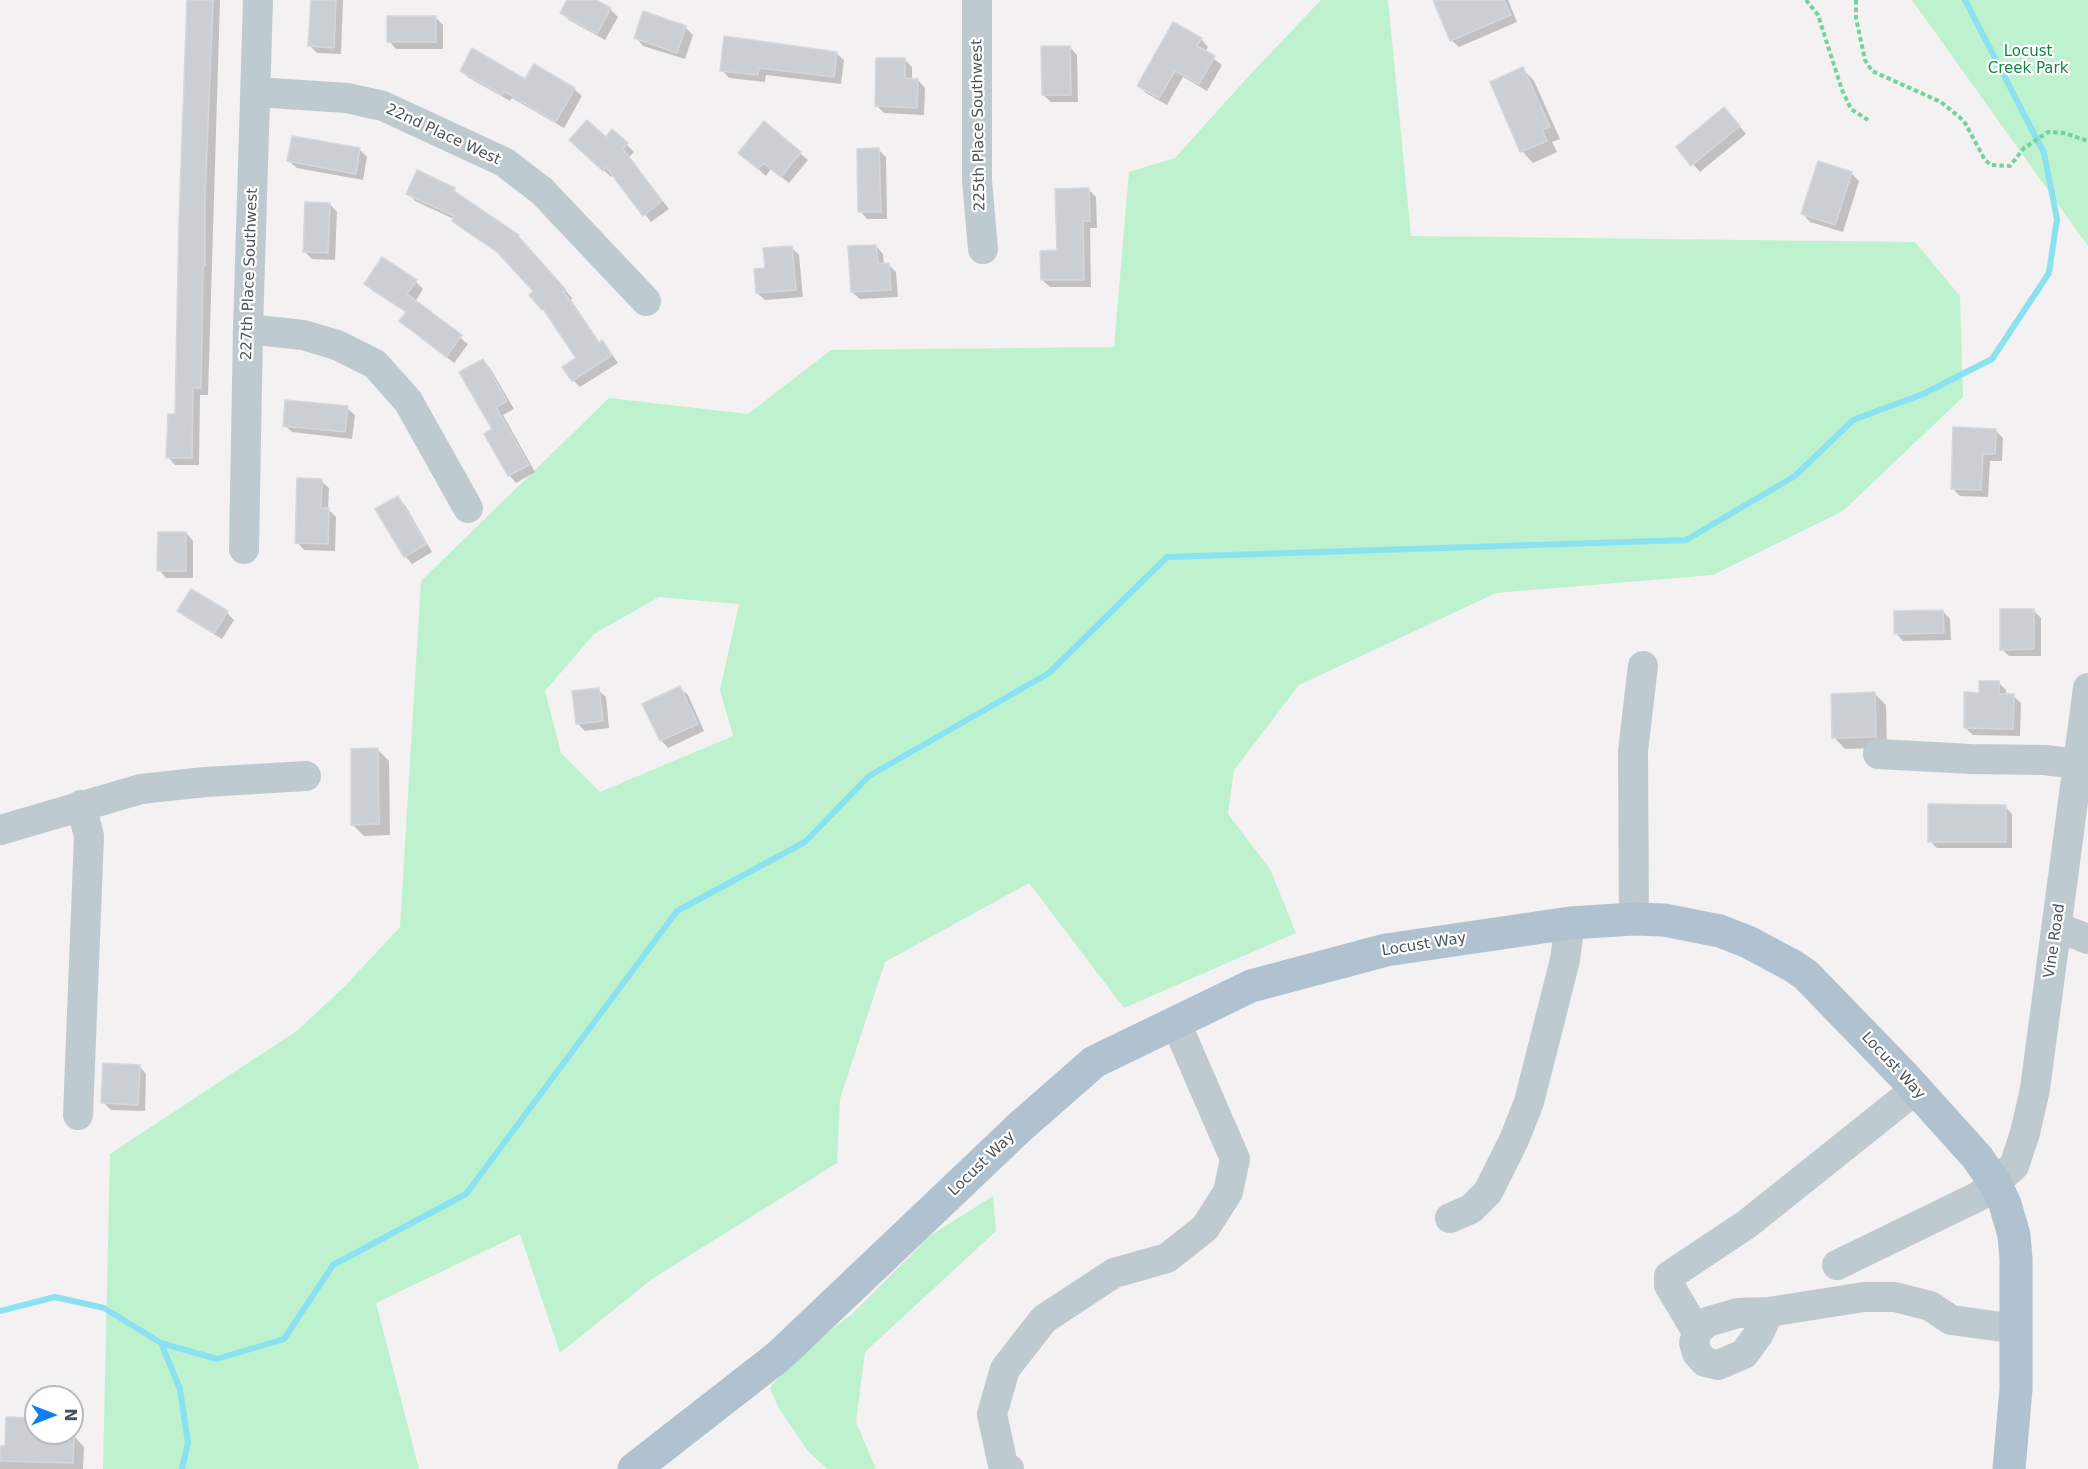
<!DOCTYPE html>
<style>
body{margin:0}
#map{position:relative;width:2088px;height:1469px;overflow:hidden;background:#f3f1f1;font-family:"DejaVu Sans",sans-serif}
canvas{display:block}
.north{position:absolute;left:24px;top:1385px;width:60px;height:60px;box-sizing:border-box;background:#fff;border:2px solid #b6bbbf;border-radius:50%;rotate:90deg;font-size:16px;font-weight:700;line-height:24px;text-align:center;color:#48555f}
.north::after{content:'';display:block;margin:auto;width:21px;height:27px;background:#117eed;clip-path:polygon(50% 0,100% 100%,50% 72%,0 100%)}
</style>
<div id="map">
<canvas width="2088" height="1469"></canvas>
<div class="north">N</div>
</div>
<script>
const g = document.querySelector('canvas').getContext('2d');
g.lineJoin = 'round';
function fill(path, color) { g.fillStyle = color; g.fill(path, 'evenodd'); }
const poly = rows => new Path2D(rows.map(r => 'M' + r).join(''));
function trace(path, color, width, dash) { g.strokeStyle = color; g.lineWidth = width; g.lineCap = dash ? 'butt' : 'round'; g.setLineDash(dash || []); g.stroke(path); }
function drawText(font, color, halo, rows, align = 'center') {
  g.font = font + ' "DejaVu Sans",sans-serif'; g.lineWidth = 4.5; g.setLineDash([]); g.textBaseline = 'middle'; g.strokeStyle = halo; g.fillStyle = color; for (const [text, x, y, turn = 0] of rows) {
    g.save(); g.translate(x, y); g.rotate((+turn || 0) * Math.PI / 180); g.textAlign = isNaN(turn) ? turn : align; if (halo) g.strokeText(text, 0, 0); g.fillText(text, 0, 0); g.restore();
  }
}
fill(poly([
 [1321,0,1388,0,1411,236,1915,242,1960,296,1963,397,1843,511,1713,575,1496,593,1299,685,1234,770,1228,814,1270,869,1296,933,1124,1008,1029,883,885,962,840,1099,837,1163,652,1279,560,1353,520,1234,376,1303,419,1469,103,1469,110,1154,298,1030,345,986,400,927,421,581,609,398,748,414,831,350,1114,347,1129,172,1175,158,1247,78],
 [659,597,739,604,720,690,733,736,600,792,561,753,545,691,594,634],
 [1912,0,2088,0,2088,246],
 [993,1196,996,1231,865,1352,856,1422,876,1469,827,1469,808,1451,778,1407,770,1388,794,1358,852,1314,930,1236]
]), '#bef2cf');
fill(poly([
 [189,0,220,0,208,395,200,395,199,465,175,465,168,457,176,416],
 [312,0,343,0,341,54,317,53,310,46],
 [568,0,593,0,610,9,618,17,605,40,569,20,561,13],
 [1441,0,1508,0,1517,22,1459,47,1451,40],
 [435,17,443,25,443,49,396,49,389,41],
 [685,27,693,35,685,59,643,46,636,38],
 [1201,39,1208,47,1205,52,1222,65,1207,91,1183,77,1167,105,1146,93,1139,85],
 [1070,47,1077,55,1078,102,1051,102,1043,95],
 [836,53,844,60,841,84,766,75,765,82,729,78,722,70],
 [905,60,912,67,912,80,918,80,925,88,924,115,884,113,876,105],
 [1523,69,1534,81,1560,139,1552,142,1557,152,1533,163,1522,151],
 [461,71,574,89,582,96,564,128,512,98,510,101,469,78],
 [1732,117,1746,134,1700,172,1678,147],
 [613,131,634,152,629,157,669,209,651,222,613,174,611,177,579,147,606,139],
 [360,150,367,157,363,180,297,168,289,161],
 [879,150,886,157,887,219,867,219,860,211],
 [740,153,800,153,808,160,789,183,771,169,766,176],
 [417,172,454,190,462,198,518,236,572,298,571,300,600,343,602,342,609,350,618,363,580,387,573,380,578,358,551,317,531,295,535,291,504,257,461,228,454,219,415,201,408,193],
 [1851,173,1859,181,1843,232,1810,222,1803,214],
 [1089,190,1096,197,1097,228,1090,228,1091,287,1050,287,1042,280],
 [330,204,337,212,335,260,312,259,304,251],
 [876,246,883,254,884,265,889,265,896,272,898,297,860,299,852,292],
 [791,247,799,255,803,297,765,300,757,293,766,269],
 [416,282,423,289,415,302,468,344,454,363,401,321,407,313,373,291,366,284],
 [483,360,490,368,514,409,503,415,535,472,516,483,509,475,494,430],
 [347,408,355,415,352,439,292,432,284,425],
 [1995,430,2003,438,2002,461,1990,461,1988,497,1960,496,1952,488],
 [321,481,329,488,328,509,336,517,335,551,304,550,297,542],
 [397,498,405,505,432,552,412,564,405,556],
 [186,533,193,541,193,578,166,578,159,570],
 [179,610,227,613,234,620,222,639,187,618],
 [2033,610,2041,618,2041,656,2009,656,2002,649],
 [1943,611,1950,619,1951,640,1903,641,1896,633],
 [1999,683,2006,690,2006,696,2013,696,2021,703,2020,736,1973,735,1965,728,1980,694],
 [680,688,688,695,704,731,668,748,661,740],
 [598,690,606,697,609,728,585,731,577,723],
 [1875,694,1886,705,1887,748,1845,749,1834,737],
 [378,750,389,761,390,835,364,836,352,824],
 [2005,806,2012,814,2012,848,1937,848,1930,841],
 [139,1066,146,1074,145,1111,111,1110,103,1102],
 [36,1420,36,1433,60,1433,60,1435,73,1435,84,1447,83,1469,0,1469,0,1448,7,1448]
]), '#0003');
trace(poly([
 [0,1311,55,1297,104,1308,161,1343,180,1389,188,1443,182,1469],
 [161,1343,217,1359,284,1339,333,1265,466,1194,677,911,805,842,869,776,1049,673,1167,557,1686,540,1795,476,1853,420,1923,394,1992,359,2049,273,2057,219,2044,153,1965,0]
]), '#8ae1f0', 6);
const building = poly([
 [187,0,213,0,205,197,205,266,203,266,201,388,193,388,192,458,166,458,168,414,175,414,179,220,187,0],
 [311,0,336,0,334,48,308,46,311,0],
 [567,0,596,0,611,8,597,34,560,13,567,0],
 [1433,0,1504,0,1511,15,1450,41,1433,0],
 [643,11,686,26,677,53,634,38,643,11],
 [387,16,436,16,436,42,387,42,387,16],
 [1173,22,1202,38,1197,46,1215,56,1199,84,1175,71,1159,98,1137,86,1173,22],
 [724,36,837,52,834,77,759,68,758,75,720,71,724,36],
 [1041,46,1070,46,1071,95,1042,95,1041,46],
 [472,48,525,79,534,64,575,88,556,122,504,91,502,95,460,71,472,48],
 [876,58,905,58,905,78,918,79,917,108,875,106,876,58],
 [1523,67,1550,127,1542,130,1547,141,1520,152,1490,82,1523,67],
 [1724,107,1740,126,1691,166,1676,147,1724,107],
 [587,120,606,137,612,129,628,143,623,149,662,201,643,216,606,167,603,171,569,140,587,120],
 [764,121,801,152,781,177,763,163,758,169,738,153,764,121],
 [292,136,360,148,356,174,287,161,292,136],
 [879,148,881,212,858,212,857,149,879,148],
 [1818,161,1852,172,1835,225,1801,214,1818,161],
 [417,170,455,188,454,191,519,235,518,236,566,290,564,292,599,343,602,340,612,355,572,381,562,367,576,358,543,309,542,310,529,295,533,291,497,252,452,221,454,216,406,194,417,170],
 [1089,188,1090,221,1083,221,1084,280,1041,280,1040,251,1057,250,1055,189,1089,188],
 [305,202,330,203,328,253,303,252,305,202],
 [876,245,878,264,889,263,891,290,851,292,848,246,876,245],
 [792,246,796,290,756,293,754,269,765,268,763,248,792,246],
 [382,257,417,280,407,294,462,335,446,357,399,321,406,312,364,284,382,257],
 [483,359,507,401,496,407,529,465,508,476,484,434,492,429,459,372,483,359],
 [285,400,348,406,345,432,283,426,285,400],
 [1953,427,1996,429,1995,454,1983,454,1981,490,1951,489,1953,427],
 [297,478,322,479,321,508,329,508,328,544,295,543,297,478],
 [398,496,426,544,404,557,375,509,398,496],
 [158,532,186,532,186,571,157,571,158,532],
 [191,589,228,611,214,633,177,611,191,589],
 [2000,609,2034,609,2034,649,2000,650,2000,609],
 [1943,610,1944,633,1894,634,1894,611,1943,610],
 [1979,681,1999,681,1999,694,2014,694,2013,729,1964,728,1964,692,1979,693,1979,681],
 [680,686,698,724,660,741,642,704,680,686],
 [599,688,603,721,576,724,572,691,599,688],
 [1875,692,1876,737,1832,738,1831,694,1875,692],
 [378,748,379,824,351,825,351,749,378,748],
 [1928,804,2006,805,2006,842,1928,842,1928,804],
 [103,1063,140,1065,138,1105,101,1103,103,1063],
 [6,1417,36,1418,36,1433,74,1434,73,1463,0,1461,0,1446,5,1446,6,1417]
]);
fill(building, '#cbced3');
trace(building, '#d5d7dc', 1.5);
trace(poly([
 [1806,0,1818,15,1842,90,1851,109,1868,120],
 [1856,0,1856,18,1865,60,1872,71,1941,102,1964,121,1985,160,1991,165,2010,166,2024,148,2048,132,2064,133,2088,141]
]), '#74d29e', 4, [4.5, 3]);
trace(poly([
 [977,0,977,180,983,249],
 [256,92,347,98,383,106,504,162,542,191,646,301],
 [248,329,303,335,337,345,375,364,408,401,468,508],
 [244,549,248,329,258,0],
 [1878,754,1971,759,2044,760,2079,764],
 [0,830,141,789,205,782,306,776],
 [1634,919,1633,751,1643,666],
 [2057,927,2088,939],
 [78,1115,89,836,81,805],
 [1450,1218,1471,1209,1488,1192,1514,1140,1529,1102,1565,960,1570,923],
 [1837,1265,1979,1196,2014,1166,2025,1133,2035,1089,2088,688],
 [1769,1312,1758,1335,1744,1354,1718,1365,1705,1362,1697,1353,1694,1343,1697,1332,1707,1322,1738,1313,1769,1312,1864,1297,1895,1297,1930,1306,1951,1320,2017,1329],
 [1697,1332,1669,1285,1669,1276,1747,1224,1916,1089],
 [1009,1469,1003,1465,992,1414,1005,1369,1044,1319,1114,1273,1167,1258,1205,1228,1228,1192,1235,1159,1176,1023]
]), '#bec9d0', 30);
trace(poly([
 [634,1469,779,1356,1021,1126,1094,1062,1251,986,1386,950,1570,923,1634,919,1664,920,1720,931,1748,942,1793,966,1806,975,1903,1075,1977,1157,1995,1183,2005,1204,2014,1235,2016,1259,2016,1389,2009,1469]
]), '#b0c2d0', 33);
drawText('15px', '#138646', '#fff', [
 ["Locust",2028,52],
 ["Creek Park",2028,69]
]);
drawText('15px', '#48555f', '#fff', [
 ["225th Place Southwest",979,125,-91],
 ["22nd Place West",443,135,25],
 ["227th Place Southwest",250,274,-88],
 ["Vine Road",2055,941,-82],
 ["Locust Way",1424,945,-9],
 ["Locust Way",1893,1066,47],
 ["Locust Way",982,1164,-44]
]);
</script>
